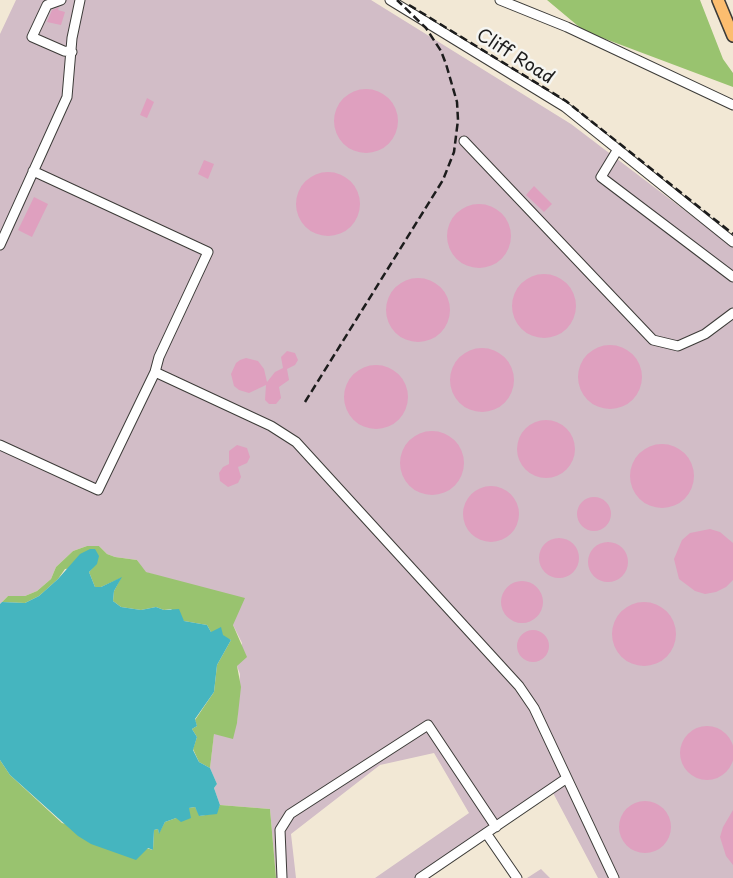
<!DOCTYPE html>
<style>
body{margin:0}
canvas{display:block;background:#f2e8d5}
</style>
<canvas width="733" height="878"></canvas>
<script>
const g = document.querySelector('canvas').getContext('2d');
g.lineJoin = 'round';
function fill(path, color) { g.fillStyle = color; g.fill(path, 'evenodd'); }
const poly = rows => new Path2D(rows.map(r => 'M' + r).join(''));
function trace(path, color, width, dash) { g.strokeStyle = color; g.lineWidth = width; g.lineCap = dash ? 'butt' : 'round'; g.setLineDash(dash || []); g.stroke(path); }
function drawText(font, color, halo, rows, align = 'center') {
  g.font = font + ' "Playpen Sans",sans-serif'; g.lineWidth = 5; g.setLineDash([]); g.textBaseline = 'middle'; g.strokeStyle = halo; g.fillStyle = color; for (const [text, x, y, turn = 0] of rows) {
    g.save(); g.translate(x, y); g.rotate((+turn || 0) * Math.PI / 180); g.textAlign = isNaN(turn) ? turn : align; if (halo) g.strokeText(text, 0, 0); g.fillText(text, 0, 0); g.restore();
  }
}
fill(poly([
 [16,0,371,0,571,124,733,247,733,878,598,878,552,791,426,878,375,878,469,813,434,753,380,765,291,834,296,878,276,878,270,809,220,805,214,788,217,784,210,768,214,733,237,723,240,674,237,666,242,643,233,625,155,575,145,572,137,560,115,557,107,554,99,546,87,546,73,551,56,567,51,579,37,591,25,596,8,596,0,604,0,34],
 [541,869,550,878,527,878]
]), '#d2bdc7');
fill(poly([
 [547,0,700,0,723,59,733,73,733,87,584,31],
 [87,546,99,546,107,554,115,557,137,560,146,572,245,598,233,625,247,657,237,666,241,687,237,723,233,739,214,734,210,768,199,762,193,749,197,737,192,729,197,726,195,720,214,692,217,665,231,640,211,632,207,625,184,621,171,609,164,610,156,607,141,610,121,607,113,601,114,591,121,578,101,587,95,587,89,572,94,566,65,569,58,579,39,596,25,603,2,602,8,596,25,596,37,591,51,579,56,567,73,551],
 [0,760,10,775,62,823,153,850,154,830,158,829,159,833,165,822,176,818,189,808,195,807,200,816,216,813,220,805,270,809,276,878,0,878]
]), '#99c36f');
fill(poly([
 [90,549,95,549,99,556,97,564,89,572,95,587,101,587,122,577,114,591,113,601,121,607,141,610,156,607,164,610,179,609,184,621,207,625,211,632,221,627,223,635,231,640,217,665,214,692,195,719,197,726,192,729,197,737,193,750,199,762,210,768,217,784,214,788,220,805,217,814,199,816,195,807,189,808,191,818,181,822,176,818,165,822,159,834,158,829,154,830,153,850,148,848,136,860,91,844,78,836,10,775,0,760,0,604,2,602,25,603,39,596,58,579,80,554]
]), '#45b5bf');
fill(poly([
 [59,7,58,10,65,12,61,25,47,22,52,10],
 '334 121a32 32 0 1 1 64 0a32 32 0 1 1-64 0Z',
 [147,98,154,102,147,118,140,115],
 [204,160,214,164,208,179,198,174],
 '296 204a32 32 0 1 1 64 0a32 32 0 1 1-64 0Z',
 [534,186,552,204,544,212,526,195],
 [34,197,48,204,32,237,18,230],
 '447 236a32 32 0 1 1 64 0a32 32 0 1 1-64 0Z',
 '512 306a32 32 0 1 1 64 0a32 32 0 1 1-64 0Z',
 '386 310a32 32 0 1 1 64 0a32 32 0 1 1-64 0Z',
 '578 377a32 32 0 1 1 64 0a32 32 0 1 1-64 0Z',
 '450 380a32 32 0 1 1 64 0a32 32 0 1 1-64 0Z',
 [287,351,295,353,298,360,295,365,287,369,289,380,279,387,281,398,276,404,269,404,265,400,266,385,249,393,239,390,234,386,231,374,236,363,240,360,246,358,258,361,264,369,267,382,275,372,283,368,281,357],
 '344 397a32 32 0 1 1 64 0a32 32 0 1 1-64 0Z',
 '517 449a29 29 0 1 1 58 0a29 29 0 1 1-58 0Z',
 '400 463a32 32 0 1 1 64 0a32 32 0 1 1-64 0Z',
 '630 476a32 32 0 1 1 64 0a32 32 0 1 1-64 0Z',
 [237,445,247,448,250,457,247,463,238,467,241,477,238,483,228,487,220,481,219,473,223,467,229,464,229,451],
 '463 514a28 28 0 1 1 56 0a28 28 0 1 1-56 0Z',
 '577 514a17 17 0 1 1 34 0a17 17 0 1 1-34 0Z',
 [710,529,720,532,733,543,733,580,726,587,716,592,705,594,695,591,679,579,674,559,682,540,690,533],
 '539 558a20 20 0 1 1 40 0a20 20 0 1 1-40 0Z',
 '588 562a20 20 0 1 1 40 0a20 20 0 1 1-40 0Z',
 '501 602a21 21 0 1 1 42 0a21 21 0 1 1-42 0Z',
 '612 634a32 32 0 1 1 64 0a32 32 0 1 1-64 0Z',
 '517 646a16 16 0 1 1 32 0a16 16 0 1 1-32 0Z',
 '680 753a27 27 0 1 1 54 0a27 27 0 1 1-54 0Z',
 '619 827a26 26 0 1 1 52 0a26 26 0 1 1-52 0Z',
 [733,810,733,865,726,856,720,837,723,827]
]), '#dfa0bf');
const minor = poly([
 [61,0,47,5,32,37,64,51,72,52],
 [390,0,565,107,733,242],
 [500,0,567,27,733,105],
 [464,141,653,340,678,346,705,334,733,313],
 [618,149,601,177,733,277],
 [33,171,208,252,159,357,155,372],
 [0,245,67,97,72,38,80,0],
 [0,445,98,490,155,372,271,426,296,442,519,686,534,708,614,878],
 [486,833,517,878],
 [282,878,280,830,290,814,428,725,496,827],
 [420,878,567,778]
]);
const major = poly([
 [718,0,733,36]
]);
trace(minor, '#3c3b38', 11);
trace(major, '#3c3b38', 14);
trace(minor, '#fff', 9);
trace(major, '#fcbd6f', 11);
trace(poly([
 [409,5,566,101,733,234],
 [305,402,443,180,454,152,458,120,457,102,446,64,441,51,426,28,397,0]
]), '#1c1c1c', 2.5, [8, 4]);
drawText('18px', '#1c1c1c', '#f6f6f2', [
 ["Cliff Road",515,57,32]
]);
</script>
